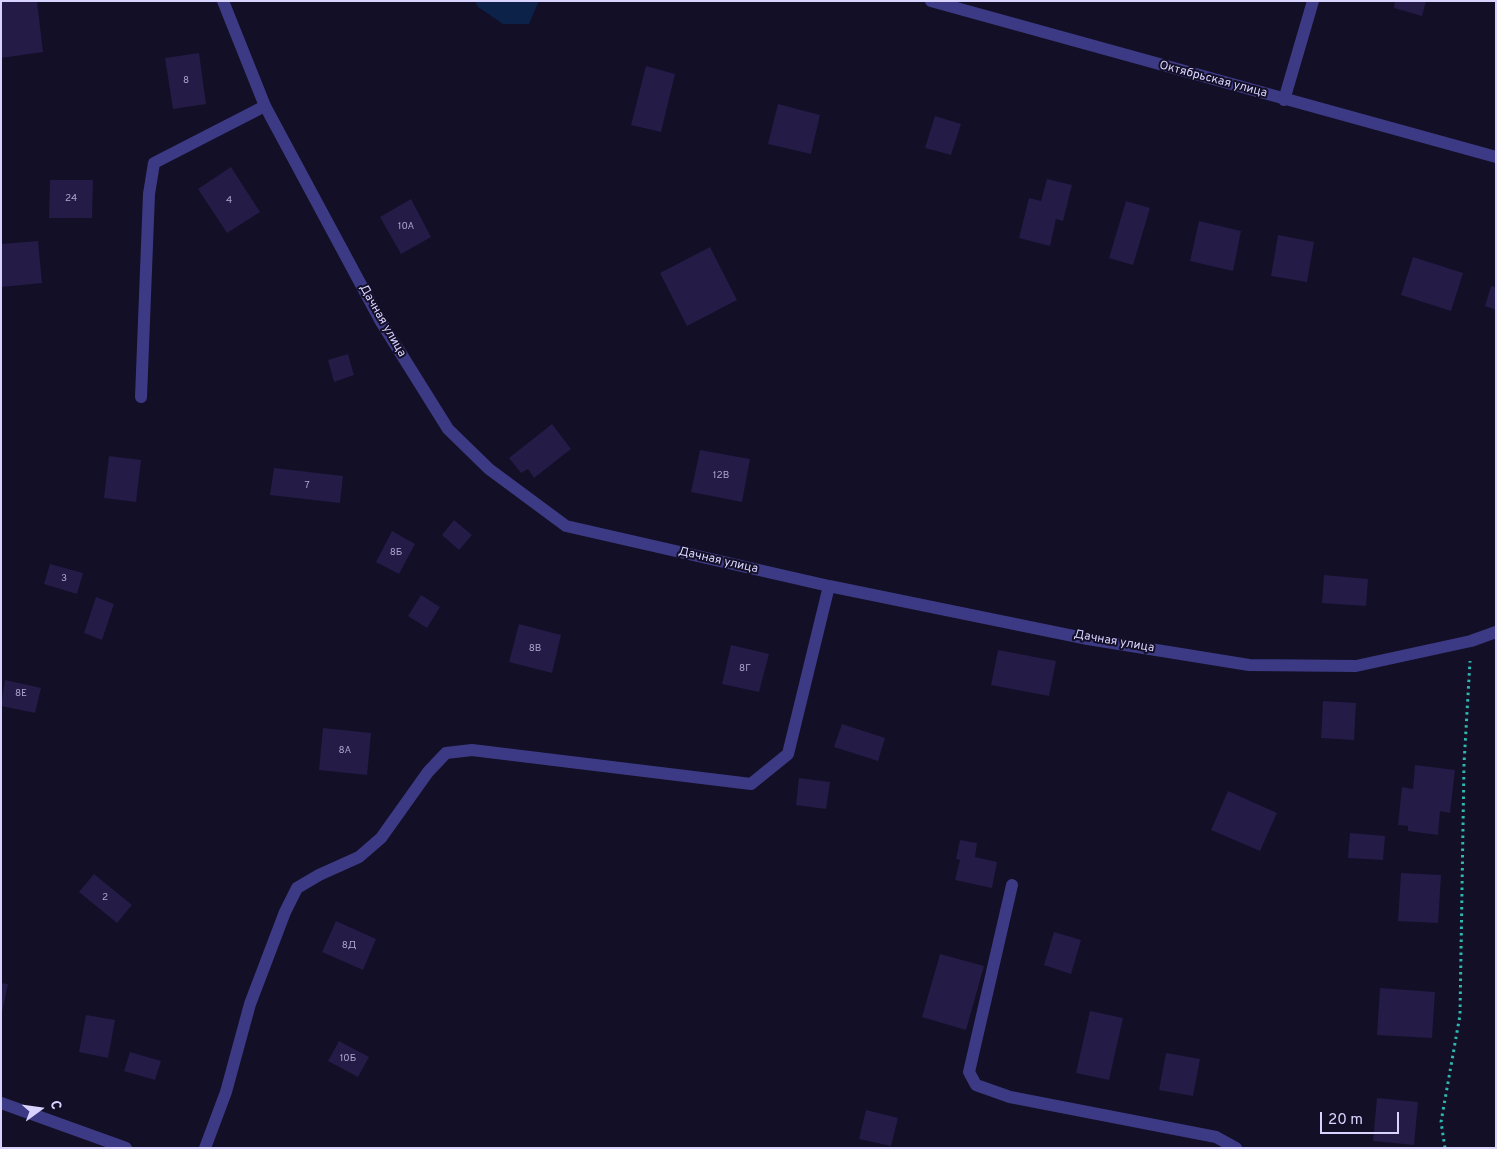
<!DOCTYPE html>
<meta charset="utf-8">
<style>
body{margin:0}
#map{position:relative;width:1497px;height:1149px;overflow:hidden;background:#130f26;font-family:Overpass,sans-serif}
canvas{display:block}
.frame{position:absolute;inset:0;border:2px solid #d9d4ff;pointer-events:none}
.north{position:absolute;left:15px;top:1084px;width:50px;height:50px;-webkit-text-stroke:4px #130f26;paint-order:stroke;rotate:76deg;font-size:14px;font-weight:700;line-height:20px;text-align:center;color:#d9d4ff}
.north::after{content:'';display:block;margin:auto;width:18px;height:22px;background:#d9d4ff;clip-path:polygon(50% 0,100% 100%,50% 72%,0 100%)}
.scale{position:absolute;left:1320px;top:1112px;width:79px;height:22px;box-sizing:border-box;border:2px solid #d9d4ff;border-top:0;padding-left:6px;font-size:15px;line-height:18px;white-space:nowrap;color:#d9d4ff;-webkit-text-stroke:4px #130f26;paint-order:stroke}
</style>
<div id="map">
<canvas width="1497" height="1149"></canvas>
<div class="frame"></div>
<div class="north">С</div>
<div class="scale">20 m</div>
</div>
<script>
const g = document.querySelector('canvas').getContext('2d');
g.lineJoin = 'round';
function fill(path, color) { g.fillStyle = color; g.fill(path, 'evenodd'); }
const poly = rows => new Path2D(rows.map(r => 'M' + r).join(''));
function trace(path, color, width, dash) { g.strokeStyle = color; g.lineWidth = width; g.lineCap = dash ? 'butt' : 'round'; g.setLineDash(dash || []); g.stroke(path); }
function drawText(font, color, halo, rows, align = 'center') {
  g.font = font + ' Overpass,sans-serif'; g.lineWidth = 4; g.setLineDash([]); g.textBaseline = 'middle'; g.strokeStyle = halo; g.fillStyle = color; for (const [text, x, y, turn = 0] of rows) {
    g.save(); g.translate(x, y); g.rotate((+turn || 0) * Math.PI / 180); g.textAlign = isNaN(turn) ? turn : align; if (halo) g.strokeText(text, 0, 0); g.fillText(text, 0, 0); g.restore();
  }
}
fill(poly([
 [475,1,539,1,529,24,503,24,478,7]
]), '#0c2248');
fill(poly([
 [1,1,37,1,43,52,1,58],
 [1395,1,1426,1,1422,16,1394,8],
 [199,53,206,104,173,109,165,58],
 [646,66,675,74,661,132,631,125],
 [778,104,820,115,811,154,768,144],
 [935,116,961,124,951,155,925,148],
 [231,167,260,212,227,233,198,189],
 [1047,179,1072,185,1063,221,1056,219,1050,246,1019,238,1029,198,1041,201],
 [50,180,93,180,92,218,49,218],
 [411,199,431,237,401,254,380,217],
 [1126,201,1150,208,1133,265,1109,258],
 [1199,221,1241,231,1233,271,1190,261],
 [1278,235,1314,242,1307,282,1271,276],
 [38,241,42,283,1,287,1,244],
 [710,247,737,300,687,326,660,273],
 [1413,257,1463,273,1451,311,1401,295],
 [1491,286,1496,287,1496,310,1485,306],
 [348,354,354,375,334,382,328,360],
 [552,424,571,449,534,478,528,469,521,473,509,458],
 [700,450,750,459,742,502,691,492],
 [109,456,141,460,136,502,104,498],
 [274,468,343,476,340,503,270,495],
 [454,520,472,535,459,550,442,535],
 [392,531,415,544,399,574,376,562],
 [50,564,83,573,77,594,44,584],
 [1324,575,1368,579,1366,606,1322,603],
 [421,595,440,607,427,628,408,616],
 [96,597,114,604,102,640,84,633],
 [519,624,561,635,552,673,509,662],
 [731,645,769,654,759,692,722,684],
 [998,650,1056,661,1049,696,991,685],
 [5,680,41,688,35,713,1,706],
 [1323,701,1356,703,1354,740,1321,738],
 [842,724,885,738,878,761,834,747],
 [323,728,371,733,367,775,319,770],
 [1415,765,1455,770,1450,813,1440,811,1438,835,1408,831,1408,826,1398,825,1402,787,1413,789],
 [799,778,830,782,826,809,796,805],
 [1228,791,1277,813,1260,851,1211,830],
 [1350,833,1385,836,1383,860,1348,858],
 [960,840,977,843,975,857,997,862,992,888,955,880,960,860,956,859],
 [1401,873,1441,875,1438,923,1398,921],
 [94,874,132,905,117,923,79,892],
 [336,921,376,939,363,970,322,952],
 [1054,932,1081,940,1071,974,1044,965],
 [940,954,984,966,966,1030,922,1017],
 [1,983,8,984,2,1012,1,1012],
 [1380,988,1435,992,1432,1038,1377,1035],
 [1090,1011,1123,1018,1109,1080,1076,1073],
 [86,1015,115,1020,108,1058,79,1052],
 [339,1041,369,1057,358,1077,328,1061],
 [130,1052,161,1061,155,1080,124,1071],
 [1166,1053,1200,1059,1193,1096,1159,1090],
 [1377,1098,1418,1102,1414,1145,1373,1141],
 [866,1110,898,1118,891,1146,859,1139]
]), '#241b47');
trace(poly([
 [1445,1148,1441,1122,1460,1015,1464,764,1470,661]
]), '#2fb8b0', 3, [2.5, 4]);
trace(poly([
 [141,397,149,194,154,163,265,106],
 [1012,885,969,1072,976,1085,1010,1097,1216,1137,1236,1148]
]), '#3d3a85', 12);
trace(poly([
 [223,1,265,106,380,320,448,429,489,469,566,526,829,586,1088,639,1249,665,1356,666,1471,641,1496,632],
 [931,1,1496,157],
 [1284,100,1313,1],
 [1,1103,126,1148],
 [205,1148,226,1092,250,1004,285,912,297,888,319,875,359,857,381,838,428,772,446,753,472,750,751,784,788,754,829,586]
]), '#3d3a85', 12);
drawText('10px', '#aca6d1', null, [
 ["8",186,81],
 ["24",71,199],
 ["4",229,201],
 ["10А",406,227],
 ["12В",721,476],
 ["7",307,486],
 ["8Б",396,553],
 ["3",64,579],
 ["8В",535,649],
 ["8Г",745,669],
 ["8Е",21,694],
 ["8А",345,751],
 ["2",105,898],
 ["8Д",349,946],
 ["10Б",348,1059]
]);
drawText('12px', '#d9d4ff', '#130f26', [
 ["Октябрьская улица",1213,80,15],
 ["Дачная улица",382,321,60],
 ["Дачная улица",718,561,13],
 ["Дачная улица",1114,642,10]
]);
</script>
